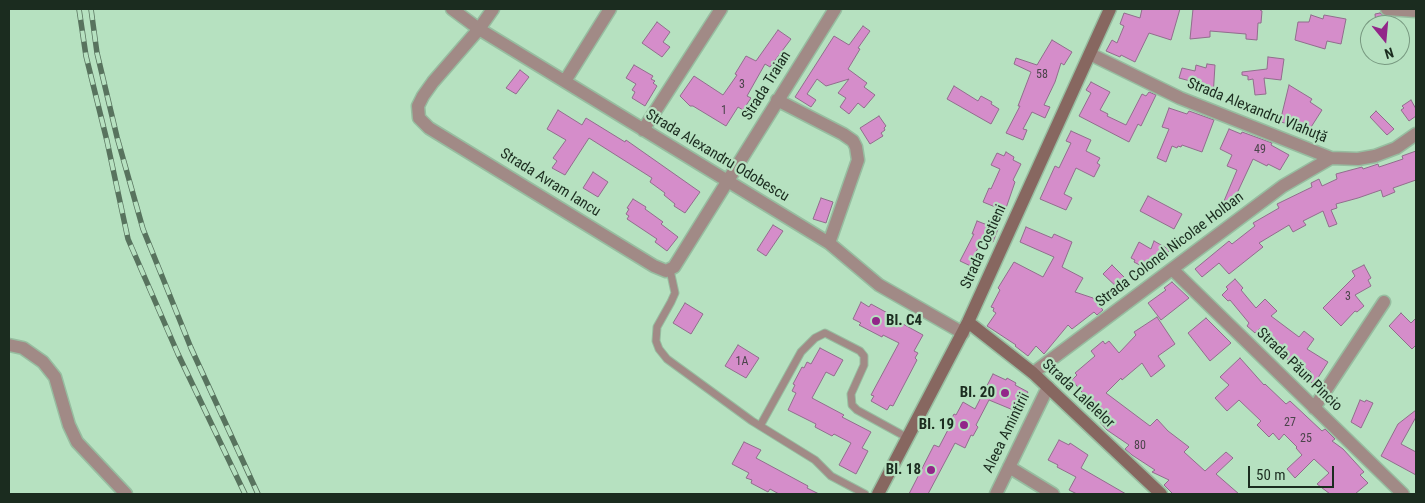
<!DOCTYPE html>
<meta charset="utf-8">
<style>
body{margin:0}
#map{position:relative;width:1425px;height:503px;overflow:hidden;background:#b6e1c0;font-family:"Roboto Condensed",sans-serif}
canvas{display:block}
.frame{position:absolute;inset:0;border:10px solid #1b2c1f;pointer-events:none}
.north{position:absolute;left:1360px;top:15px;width:50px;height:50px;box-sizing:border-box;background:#b6e1c0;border:1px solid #789980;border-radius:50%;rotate:163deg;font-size:14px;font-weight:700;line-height:20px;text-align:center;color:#1b2c1f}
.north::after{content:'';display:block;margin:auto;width:18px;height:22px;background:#922689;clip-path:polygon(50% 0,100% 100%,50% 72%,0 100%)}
.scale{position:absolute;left:1248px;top:466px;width:86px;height:22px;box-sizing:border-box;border:2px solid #1b2c1f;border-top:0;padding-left:6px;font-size:15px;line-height:18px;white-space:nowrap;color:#1b2c1f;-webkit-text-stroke:4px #b6e1c0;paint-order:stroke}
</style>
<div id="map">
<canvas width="1425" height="503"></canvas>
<div class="frame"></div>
<div class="north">N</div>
<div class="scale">50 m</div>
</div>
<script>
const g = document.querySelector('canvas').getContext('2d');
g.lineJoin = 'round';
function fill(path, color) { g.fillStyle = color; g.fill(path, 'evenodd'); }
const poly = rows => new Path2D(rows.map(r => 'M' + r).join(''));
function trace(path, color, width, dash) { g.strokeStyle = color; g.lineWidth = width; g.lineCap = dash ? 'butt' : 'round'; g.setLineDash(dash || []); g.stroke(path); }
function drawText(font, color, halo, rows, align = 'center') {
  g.font = font + ' "Roboto Condensed",sans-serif'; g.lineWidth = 4.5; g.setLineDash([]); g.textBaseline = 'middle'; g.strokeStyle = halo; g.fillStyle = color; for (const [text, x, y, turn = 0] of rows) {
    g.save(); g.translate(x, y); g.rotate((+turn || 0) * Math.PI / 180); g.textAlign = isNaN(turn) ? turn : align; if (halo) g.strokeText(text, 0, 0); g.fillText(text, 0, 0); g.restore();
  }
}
const building = poly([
 [1142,9,1180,9,1171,40,1149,33,1135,62,1121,55,1120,57,1106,51,1112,40,1117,43,1124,26,1120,24,1124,13,1140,18,1142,9],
 [1193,9,1260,9,1260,10,1262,11,1261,23,1258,23,1257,40,1246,39,1246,34,1210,31,1210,37,1190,39,1193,9],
 [1380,13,1386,17,1396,18,1397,25,1376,25,1375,14,1380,13],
 [1311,15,1323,19,1324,15,1346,19,1341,44,1327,41,1325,49,1295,40,1298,22,1309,22,1311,15],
 [657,22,670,32,663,42,670,47,662,57,642,43,657,22],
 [863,26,870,31,858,48,860,49,848,69,867,83,864,87,875,95,864,108,858,103,849,114,840,107,846,98,838,93,849,79,826,86,817,79,807,94,816,100,811,107,795,97,834,36,849,45,863,26],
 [778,30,791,39,770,67,765,64,747,96,751,98,743,110,738,107,726,126,693,106,690,106,680,96,694,76,723,95,737,75,735,74,746,56,756,61,778,30],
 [1052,40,1072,52,1064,65,1061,63,1055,82,1044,105,1050,107,1045,118,1032,112,1023,129,1027,130,1023,140,1006,133,1020,106,1018,106,1031,72,1014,64,1016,58,1037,65,1052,40],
 [1268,57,1284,59,1281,80,1264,78,1266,94,1255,95,1253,79,1248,80,1248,76,1242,75,1242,72,1267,69,1268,57],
 [1207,64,1215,65,1213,97,1204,95,1205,85,1179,78,1182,68,1195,71,1196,65,1206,68,1207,64],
 [634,65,653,76,651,79,655,81,653,83,657,86,645,106,632,98,635,92,632,90,636,84,626,78,634,65],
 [520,70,529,77,516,94,506,88,520,70],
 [1091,82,1110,92,1100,110,1108,114,1107,116,1126,125,1142,94,1146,96,1149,92,1156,95,1141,126,1138,124,1129,142,1079,116,1091,93,1086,90,1091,82],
 [1289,85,1312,99,1310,102,1322,110,1306,135,1290,124,1280,122,1289,85],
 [954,86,978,101,981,96,992,102,991,104,999,109,991,124,947,99,954,86],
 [1411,100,1416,109,1416,116,1409,121,1401,110,1404,108,1402,106,1411,100],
 [1169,108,1187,114,1189,111,1214,120,1202,152,1182,145,1181,147,1178,146,1177,148,1172,146,1166,162,1157,158,1169,129,1162,127,1169,108],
 [558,110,582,125,586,118,625,142,626,140,700,192,685,213,674,206,675,204,664,195,665,193,650,182,652,178,589,138,565,175,552,168,557,161,553,158,566,140,547,129,558,110],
 [1376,111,1394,129,1387,135,1370,117,1376,111],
 [879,116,886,126,884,128,885,130,881,133,883,136,870,144,860,128,879,116],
 [1229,129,1241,134,1242,132,1272,143,1271,145,1289,155,1280,170,1268,164,1267,166,1253,159,1232,204,1224,201,1237,170,1227,166,1232,155,1220,149,1229,129],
 [1071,131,1091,140,1086,151,1100,158,1097,163,1100,165,1094,177,1076,168,1064,194,1072,198,1066,210,1040,199,1055,166,1059,168,1071,143,1066,141,1071,131],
 [1416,151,1416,180,1393,188,1395,192,1383,197,1381,190,1358,198,1336,204,1337,208,1331,210,1337,224,1329,227,1323,211,1303,221,1306,225,1293,232,1289,225,1259,243,1263,247,1229,274,1219,263,1202,277,1195,269,1229,241,1232,244,1255,226,1253,223,1279,208,1277,204,1312,187,1311,183,1319,179,1322,186,1337,179,1336,174,1362,167,1363,169,1378,164,1379,167,1403,159,1402,156,1416,151],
 [1006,152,1014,157,1013,160,1021,164,1013,180,1015,182,1005,211,983,202,989,188,991,189,1000,169,991,165,997,153,1004,156,1006,152],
 [593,172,608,182,598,197,583,188,593,172],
 [1148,196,1182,214,1174,229,1140,211,1148,196],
 [821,198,833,202,826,223,813,219,821,198],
 [633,199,646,207,645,209,663,222,661,224,678,237,667,251,655,242,657,239,627,219,629,216,626,214,629,209,627,208,633,199],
 [977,221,998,229,993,242,983,238,975,254,983,258,977,269,960,261,974,234,972,234,977,221],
 [773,225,783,231,766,256,757,250,773,225],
 [1026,227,1052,238,1054,234,1072,242,1062,267,1083,278,1075,292,1093,298,1103,310,1097,315,1094,312,1072,329,1068,325,1044,354,1036,346,1028,356,1015,346,1016,345,987,326,996,313,993,311,994,308,991,307,1000,290,998,288,1014,262,1043,277,1054,257,1020,242,1026,227],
 [1154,241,1170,250,1149,270,1134,262,1135,260,1131,258,1139,242,1151,249,1154,241],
 [1112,265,1130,283,1121,291,1103,274,1112,265],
 [1364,265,1371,278,1368,280,1371,286,1355,295,1364,306,1357,312,1355,311,1341,326,1323,308,1355,276,1352,271,1364,265],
 [1235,279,1243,288,1241,290,1256,308,1265,299,1277,311,1271,316,1299,337,1304,331,1314,339,1307,349,1328,362,1314,384,1306,379,1311,372,1297,362,1295,365,1273,348,1278,341,1260,328,1255,333,1247,326,1249,323,1230,300,1228,301,1222,295,1228,289,1226,287,1235,279],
 [1172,282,1189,298,1161,320,1148,303,1166,290,1164,288,1172,282],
 [861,302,869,307,871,304,893,316,892,318,923,335,914,351,918,353,915,358,917,360,893,406,890,405,887,410,871,401,874,396,871,395,899,343,883,335,882,337,859,325,861,323,853,319,861,302],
 [685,303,703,314,691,334,673,323,685,303],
 [1401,313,1411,323,1416,318,1416,345,1412,349,1389,326,1401,313],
 [1157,317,1175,344,1158,356,1165,366,1151,377,1142,363,1122,380,1121,378,1106,393,1150,426,1157,419,1168,431,1189,447,1184,452,1205,471,1226,452,1233,458,1216,474,1239,494,1173,494,1164,485,1169,480,1152,472,1155,470,1132,455,1125,449,1129,445,1107,430,1100,422,1102,419,1098,415,1101,412,1090,402,1072,380,1077,375,1075,373,1095,356,1091,351,1103,341,1105,344,1109,341,1119,353,1136,335,1134,332,1157,317],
 [1206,318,1231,343,1210,361,1188,333,1206,318],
 [738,345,759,358,746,378,725,366,738,345],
 [820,348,843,360,834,376,826,372,812,398,844,415,842,417,871,432,862,448,868,451,856,474,839,465,851,443,834,434,832,436,815,427,816,424,788,410,796,393,792,391,795,385,793,384,802,367,804,368,807,362,811,364,820,348],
 [1240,358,1264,385,1265,384,1286,404,1290,401,1322,431,1325,429,1335,439,1332,441,1343,449,1364,472,1360,475,1368,483,1355,494,1330,494,1317,484,1329,473,1314,459,1295,478,1287,469,1302,455,1296,448,1297,447,1284,434,1279,440,1273,433,1269,437,1257,425,1261,421,1239,400,1227,411,1215,398,1229,385,1220,377,1240,358],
 [993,374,1006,380,1007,378,1016,383,1015,385,1028,392,1018,412,989,400,976,425,978,427,973,436,971,435,965,448,955,443,928,494,909,494,934,445,939,447,951,424,949,423,954,414,956,415,963,402,975,409,993,374],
 [1360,400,1365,402,1366,400,1373,403,1361,428,1351,422,1360,400],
 [1416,410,1416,417,1401,444,1416,452,1416,475,1381,456,1398,424,1416,410],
 [1059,440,1069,445,1070,443,1088,455,1081,468,1126,494,1077,494,1069,490,1076,477,1057,467,1058,465,1048,460,1059,440],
 [744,442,761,450,756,458,808,486,807,488,819,494,779,494,770,489,768,492,751,483,752,480,746,478,749,473,732,464,744,442]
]);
fill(building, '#d58dca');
trace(building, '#916d8c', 1);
const lane = poly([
 [670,270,675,293,671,302,657,327,656,341,659,349,667,359,752,421,815,460,831,476,865,494],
 [760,426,801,352,815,338,825,333,860,351,864,356,864,365,851,394,852,405,857,410,908,438]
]);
const street = poly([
 [452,9,479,29,829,243,879,285,963,333],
 [493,9,479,29,433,82,423,96,418,106,419,118,429,128,654,266,666,271,674,267,835,9],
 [1387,9,1416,11],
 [1090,54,1180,98,1331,158,1358,159,1375,156,1396,148,1416,134],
 [565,81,610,9],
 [777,100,843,134,853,141,856,147,858,160,829,243],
 [643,130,721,9],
 [1172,269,1403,494],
 [9,345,23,348,43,362,55,377,69,425,77,442,126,494],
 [1033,373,1283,186,1331,158],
 [1314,408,1384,302],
 [1009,467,1053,494],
 [996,494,1048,387]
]);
const secondary = poly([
 [968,322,1033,373,1161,494],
 [878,494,968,322,1110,9]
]);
trace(lane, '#97bda0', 9);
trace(street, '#97bda0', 15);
trace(secondary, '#97bda0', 15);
trace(lane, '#a18a86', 7);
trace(street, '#a18a86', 12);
trace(secondary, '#876760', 12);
const rail = poly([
 [79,9,86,56,107,141,128,239,178,354,245,494],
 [91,9,97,53,117,137,143,229,191,348,258,494]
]);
trace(rail, '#58735e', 5.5);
trace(rail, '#b6e1c0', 4, [11]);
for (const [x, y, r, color] of [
 [876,321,5,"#922689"],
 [1005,393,5,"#922689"],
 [964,425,5,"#922689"],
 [931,470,5,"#922689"]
]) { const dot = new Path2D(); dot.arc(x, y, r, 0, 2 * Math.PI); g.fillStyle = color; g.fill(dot); trace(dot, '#b6e1c0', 2); }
drawText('12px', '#4a444a', null, [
 ["58",1042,75],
 ["3",742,85],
 ["1",724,111],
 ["49",1260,150],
 ["3",1348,297],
 ["1A",742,362],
 ["27",1290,423],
 ["25",1306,439],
 ["80",1140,446]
]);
drawText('15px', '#1b2c1f', '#b6e1c0', [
 ["Strada Traian",767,86,-58],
 ["Strada Alexandru Vlahuță",1257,111,22],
 ["Strada Alexandru Odobescu",717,156,31],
 ["Strada Avram Iancu",550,183,32],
 ["Strada Costieni",984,247,-66],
 ["Strada Colonel Nicolae Holban",1170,250,-37],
 ["Strada Păun Pincio",1299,370,44],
 ["Strada Lalelelor",1078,394,43],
 ["Aleea Amintirii",1007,433,-64]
]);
drawText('bold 15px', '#1b2c1f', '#b6e1c0', [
 ["Bl. C4",886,321,"left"],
 ["Bl. 20",995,393],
 ["Bl. 19",954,425],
 ["Bl. 18",921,470]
], 'right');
</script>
